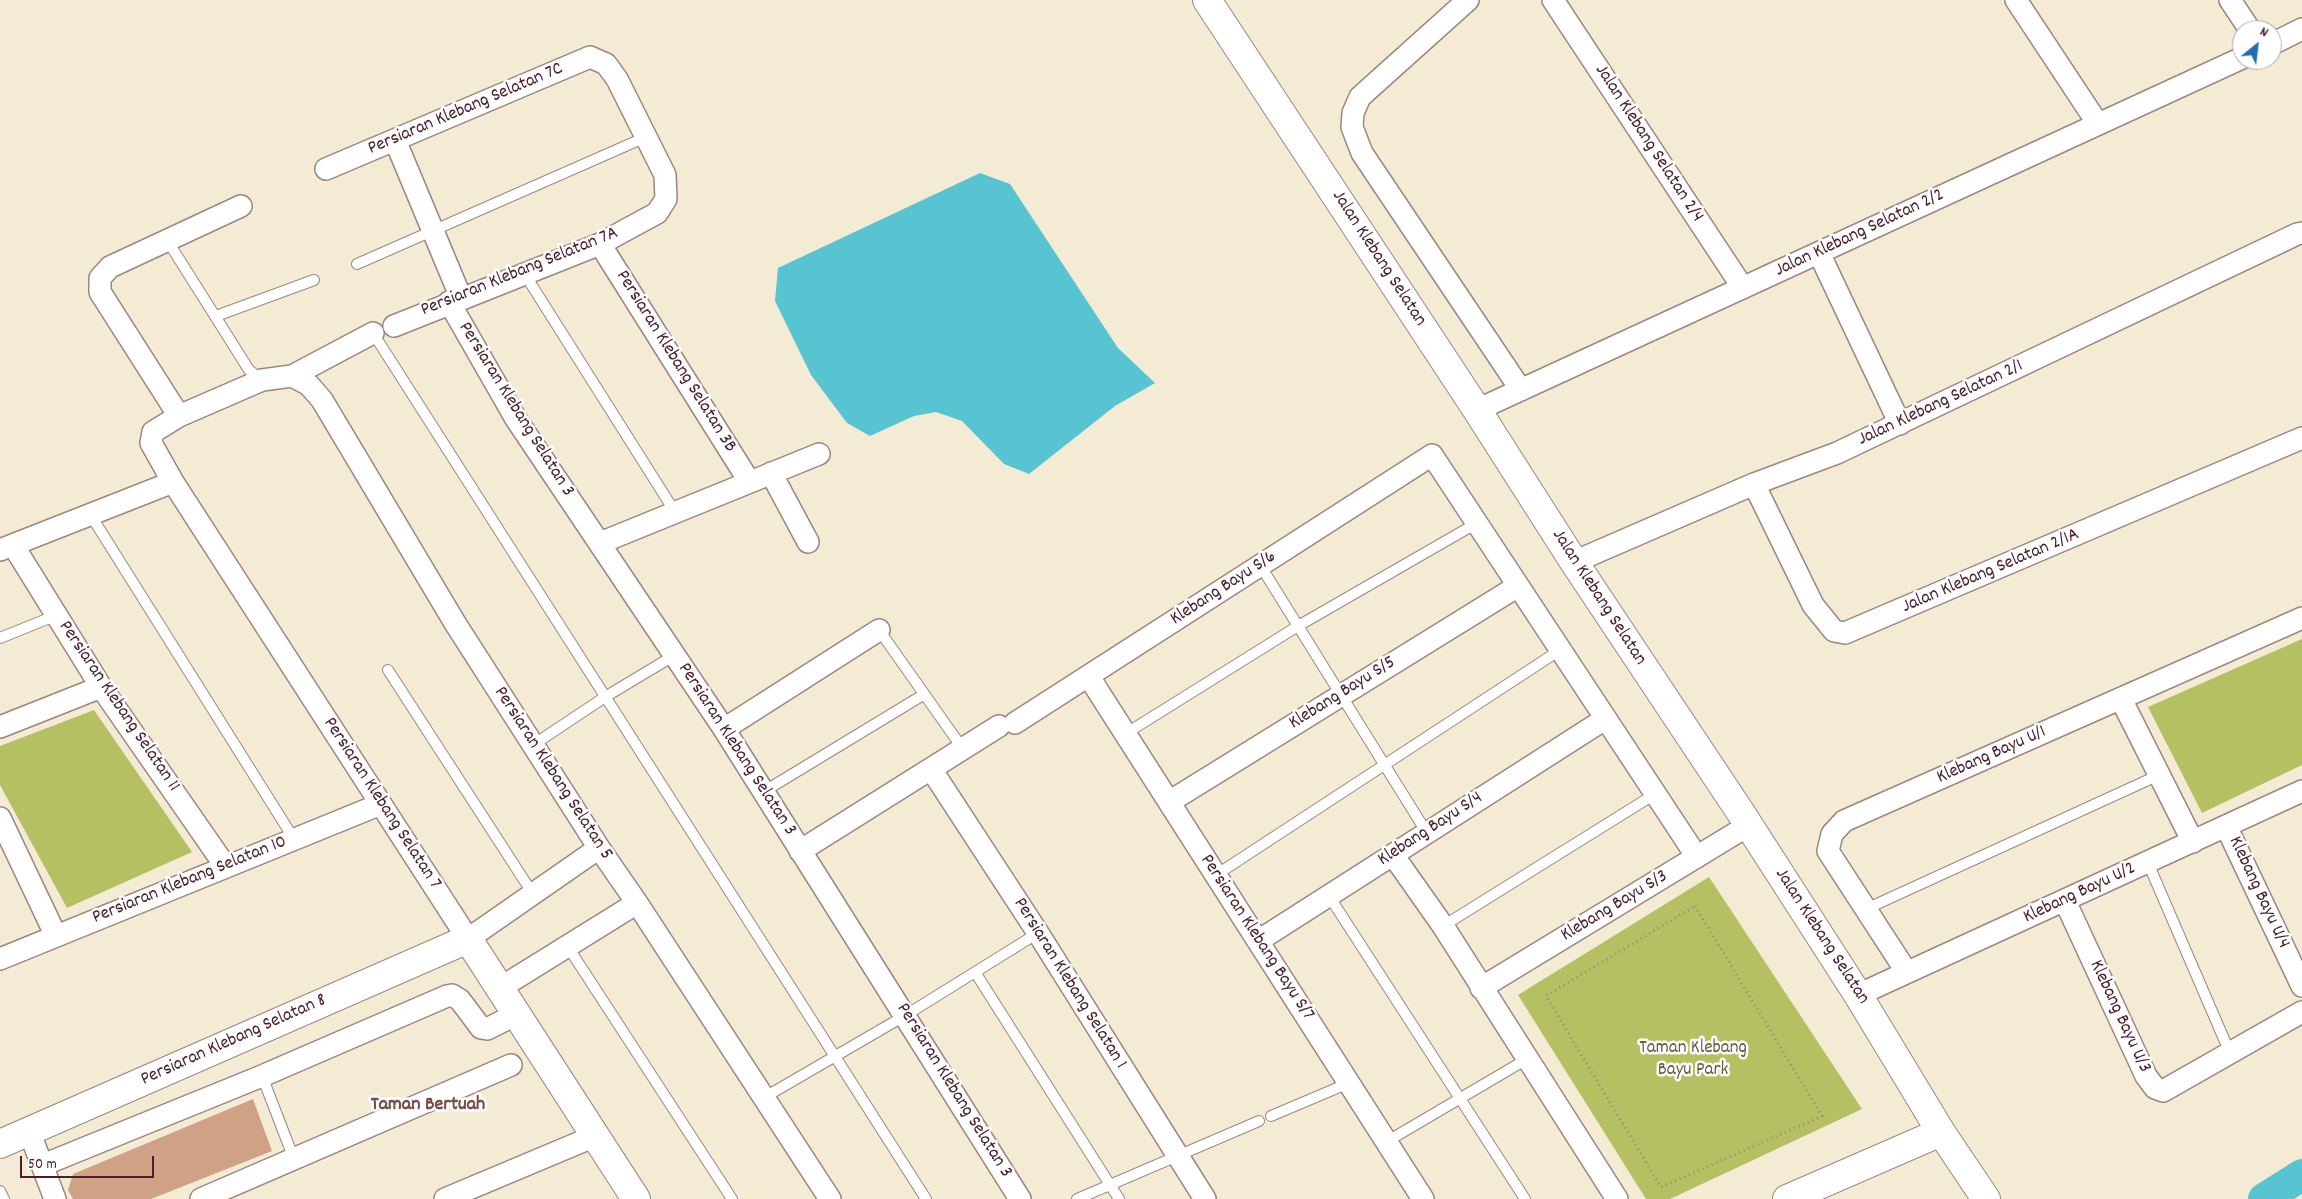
<!DOCTYPE html>
<style>
body{margin:0}
#map{position:relative;width:2302px;height:1199px;overflow:hidden;background:#f4ebd5;font-family:Dekko,sans-serif}
canvas{display:block}
.north{position:absolute;left:2232px;top:20px;width:50px;height:50px;box-sizing:border-box;background:#fff;border:1px solid #b7a5aa;border-radius:50%;rotate:29deg;font-size:14px;font-weight:700;line-height:20px;text-align:center;color:#4a1f2b}
.north::after{content:'';display:block;margin:auto;width:18px;height:22px;background:#1f6fb2;clip-path:polygon(50% 0,100% 100%,50% 72%,0 100%)}
.scale{position:absolute;left:20px;top:1156px;width:134px;height:22px;box-sizing:border-box;border:2px solid #4a1f2b;border-top:0;padding-left:6px;font-size:15px;line-height:18px;white-space:nowrap;color:#4a1f2b;-webkit-text-stroke:4px #fff;paint-order:stroke}
</style>
<div id="map">
<canvas width="2302" height="1199"></canvas>
<div class="north">N</div>
<div class="scale">50 m</div>
</div>
<script>
const g = document.querySelector('canvas').getContext('2d');
g.lineJoin = 'round';
function fill(path, color) { g.fillStyle = color; g.fill(path, 'evenodd'); }
const poly = rows => new Path2D(rows.map(r => 'M' + r).join(''));
function trace(path, color, width, dash) { g.strokeStyle = color; g.lineWidth = width; g.lineCap = dash ? 'butt' : 'round'; g.setLineDash(dash || []); g.stroke(path); }
function drawText(font, color, halo, rows, align = 'center') {
  g.font = font + ' Dekko,sans-serif'; g.lineWidth = 5; g.setLineDash([]); g.textBaseline = 'middle'; g.strokeStyle = halo; g.fillStyle = color; for (const [text, x, y, turn = 0] of rows) {
    g.save(); g.translate(x, y); g.rotate((+turn || 0) * Math.PI / 180); g.textAlign = isNaN(turn) ? turn : align; if (halo) g.strokeText(text, 0, 0); g.fillText(text, 0, 0); g.restore();
  }
}
fill(poly([
 [2302,639,2302,765,2202,813,2148,707],
 [94,710,192,852,67,908,0,785,0,746],
 [1709,877,1862,1109,1670,1199,1646,1199,1518,995]
]), '#b4c062');
fill(poly([
 [980,173,1010,184,1118,348,1155,383,1115,406,1029,474,1004,464,962,421,936,412,914,416,870,436,847,423,811,375,775,301,778,268]
]), '#58c4d1');
trace(poly([
 [2264,1199,2302,1175]
]), '#58c4d1', 32);
fill(poly([
 [253,1099,272,1151,151,1199,73,1199,68,1190,73,1174]
]), '#cfa285');
const lane = poly([
 [167,240,249,370,262,380],
 [357,264,646,137],
 [524,273,675,512],
 [216,316,314,280],
 [373,333,926,1199],
 [90,514,294,839],
 [1260,565,1427,833],
 [879,630,963,749],
 [0,638,57,615],
 [388,670,533,894],
 [1125,734,1298,626,1477,523],
 [533,745,605,697,675,655],
 [763,792,923,695],
 [2148,863,2230,1053],
 [1216,875,1560,650],
 [1329,896,1525,1199],
 [1866,909,2159,775],
 [1443,926,1655,794],
 [568,947,732,1199],
 [975,972,1119,1199],
 [262,1076,294,1159],
 [765,1097,906,1015,1038,933],
 [1271,1116,1349,1083],
 [1386,1142,1527,1059],
 [0,1191,4,1199],
 [1077,1199,1259,1121]
]);
const street = poly([
 [1468,0,1360,97,1353,113,1352,127,1362,153,1521,390],
 [1553,0,1743,288],
 [2016,0,2098,124],
 [2230,0,2250,30],
 [2272,44,2302,29],
 [395,140,461,298],
 [326,169,590,57,606,64,617,79,665,175,666,199,657,213,600,244,394,326],
 [241,206,110,267,100,278,100,292,179,416,262,380,292,376,309,385,322,400,455,623,599,848,637,903,830,1199],
 [600,244,749,481],
 [1819,253,1900,424],
 [449,302,516,419,724,729,1020,1199],
 [292,376,373,333],
 [1477,410,2242,58],
 [179,416,153,432,151,443,173,482,468,939,599,848],
 [771,473,808,542],
 [1754,484,1813,605,1834,631,1845,633,2302,438],
 [600,543,819,454],
 [13,545,101,687,226,867],
 [0,550,173,482],
 [1574,562,1754,484,1837,453,2297,234,2302,233],
 [1089,677,1423,1199],
 [2121,699,2193,842],
 [1015,723,1432,455,1697,857],
 [0,727,101,687],
 [724,729,879,630],
 [931,769,1038,933,1205,1199],
 [1169,802,1518,586],
 [0,818,56,936],
 [2226,826,2302,986],
 [800,851,999,726],
 [1393,855,1443,926,1617,1199],
 [2065,901,2146,1076,2155,1088,2163,1091,2302,1012],
 [1258,941,1605,719],
 [0,959,381,804],
 [1906,971,1828,851,1832,834,1844,821,2302,618],
 [500,988,637,903],
 [1481,988,1749,825],
 [1858,995,2302,791],
 [29,1131,55,1199],
 [43,1165,262,1076,447,996,452,995,460,1000,481,1028,487,1029,517,1014],
 [201,1199,511,1065],
 [445,1199,595,1136]
]);
const secondary = poly([
 [1207,0,1477,410,1574,562,1741,813,1858,995,1941,1132,1986,1199],
 [0,1144,468,939,636,1199],
 [1787,1199,1941,1132]
]);
trace(lane, '#9f8580', 12);
trace(street, '#9f8580', 24);
trace(secondary, '#9f8580', 30);
trace(poly([
 [1695,906,1822,1116,1661,1187,1546,996,1695,906]
]), '#9f8580', 3, [1, 4]);
trace(lane, '#fff', 10);
trace(street, '#fff', 21);
trace(secondary, '#fff', 28);
drawText('19px', '#4a1f2b', '#fff', [
 ["Persiaran Klebang Selatan 7C",466,110,-23],
 ["Jalan Klebang Selatan 2/4",1648,144,57],
 ["Jalan Klebang Selatan 2/2",1860,234,-25],
 ["Jalan Klebang Selatan",1378,259,57],
 ["Persiaran Klebang Selatan 7A",520,273,-22],
 ["Persiaran Klebang Selatan 3B",675,362,58],
 ["Jalan Klebang Selatan 2/1",1941,404,-25],
 ["Persiaran Klebang Selatan 3",515,410,58],
 ["Jalan Klebang Selatan 2/1A",1991,572,-23],
 ["Klebang Bayu S/6",1224,589,-33],
 ["Jalan Klebang Selatan",1598,598,57],
 ["Klebang Bayu S/5",1343,694,-32],
 ["Persiaran Klebang Selatan 11",118,707,56],
 ["Persiaran Klebang Selatan 3",736,750,57],
 ["Klebang Bayu U/1",1992,756,-24],
 ["Persiaran Klebang Selatan 5",552,774,57],
 ["Persiaran Klebang Selatan 7",381,804,57],
 ["Klebang Bayu S/4",1431,830,-33],
 ["Persiaran Klebang Selatan 10",190,881,-22],
 ["Klebang Bayu U/4",2258,893,65],
 ["Klebang Bayu U/2",2080,894,-25],
 ["Klebang Bayu S/3",1615,907,-31],
 ["Jalan Klebang Selatan",1821,937,57],
 ["Persiaran Klebang Bayu S/7",1256,938,57],
 ["Persiaran Klebang Selatan 1",1069,984,58],
 ["Klebang Bayu U/3",2119,1017,65],
 ["Persiaran Klebang Selatan 8",234,1041,-24],
 ["Persiaran Klebang Selatan 3",953,1091,58]
]);
drawText('19px', '#6f573e', '#fff', [
 ["Taman Klebang",1693,1049],
 ["Bayu Park",1693,1071]
]);
drawText('bold 20px', '#794d4a', '#fff', [
 ["Taman Bertuah",428,1106]
]);
</script>
